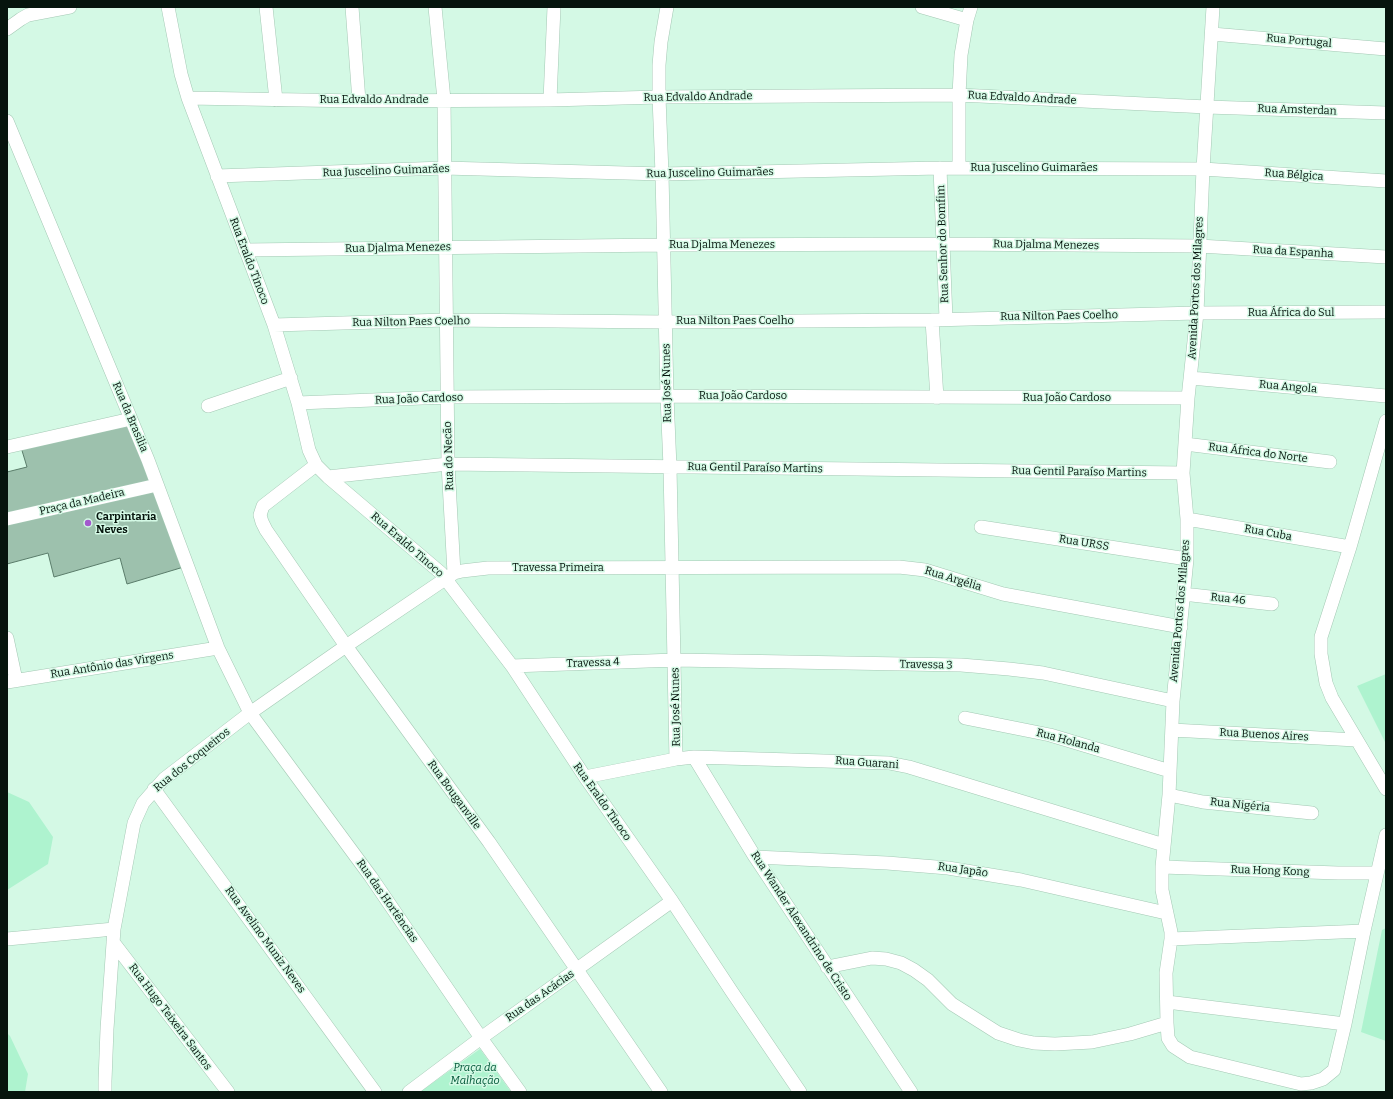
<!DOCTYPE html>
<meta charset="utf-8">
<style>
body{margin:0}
#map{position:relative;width:1393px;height:1099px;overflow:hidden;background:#d4f9e5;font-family:Bitter,serif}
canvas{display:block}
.frame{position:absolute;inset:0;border:8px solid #06140d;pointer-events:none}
</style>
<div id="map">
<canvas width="1393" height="1099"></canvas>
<div class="frame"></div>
</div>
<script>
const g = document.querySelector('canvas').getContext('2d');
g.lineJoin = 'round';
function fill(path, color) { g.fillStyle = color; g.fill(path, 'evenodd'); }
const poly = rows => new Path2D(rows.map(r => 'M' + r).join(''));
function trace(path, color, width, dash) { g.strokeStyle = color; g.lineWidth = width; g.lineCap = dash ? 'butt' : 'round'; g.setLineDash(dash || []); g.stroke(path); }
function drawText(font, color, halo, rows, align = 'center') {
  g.font = font + ' Bitter,serif'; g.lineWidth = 3; g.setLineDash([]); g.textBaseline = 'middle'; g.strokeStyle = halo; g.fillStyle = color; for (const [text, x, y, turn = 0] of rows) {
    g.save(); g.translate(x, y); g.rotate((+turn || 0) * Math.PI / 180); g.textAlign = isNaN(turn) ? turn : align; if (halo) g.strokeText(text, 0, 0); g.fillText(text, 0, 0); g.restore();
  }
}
fill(poly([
 [1386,674,1386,744,1357,686],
 [7,792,29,802,53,837,48,864,7,890],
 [1386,928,1386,1041,1361,1032,1382,930],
 [7,1033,10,1036,28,1074,25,1092,7,1092],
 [480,1049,511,1092,420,1092]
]), '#aef3cf');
const building = poly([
 [131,419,187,566,127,584,120,558,54,577,48,553,7,564,7,472,27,467,20,444,131,419]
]);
fill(building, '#9dc1ad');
trace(building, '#5a7c6a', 1);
const minor = poly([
 [168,7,181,74,188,98,274,325,298,403,309,450,316,465,328,477,441,573,512,666,585,777,672,901,732,992,800,1092],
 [266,7,276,100],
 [352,7,359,101],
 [435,7,444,100,448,464,454,573],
 [667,7,661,42,659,65,659,97,662,174,667,396,670,467,676,759],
 [922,7,967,20],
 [1213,7,1203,169,1197,313,1188,398,1183,473,1187,519,1187,559,1173,701,1169,795,1162,867,1162,890,1171,932,1171,939,1166,973,1167,1023,1168,1038,1173,1046,1190,1057,1301,1084,1311,1083,1323,1079,1334,1070,1345,1024,1364,931,1386,835],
 [7,29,21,19,28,15,70,7],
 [1212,34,1386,49],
 [188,98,359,101,550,100,659,97,959,95,1207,107,1386,113],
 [550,100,554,7],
 [7,121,148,460,218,648,250,713,371,877,481,1038,520,1092],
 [940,168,946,319],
 [959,168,959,95,961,55,967,20,971,7],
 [217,176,444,168,662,174,940,168,1203,169,1386,181],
 [245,250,664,245,944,244,1199,246,1386,257],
 [932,320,937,398],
 [274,325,446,320,666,322,932,320,1197,313,1386,312],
 [1191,378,1386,396],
 [298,403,447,397,667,396,1188,398],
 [208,406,291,378],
 [1386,421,1350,547,1321,637,1321,654,1326,683,1332,698,1386,789],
 [1185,444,1330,462],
 [7,447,131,419],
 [316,465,263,506,260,515,262,522,266,530,346,646,489,842,661,1092],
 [328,477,448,464,1183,473],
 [7,519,157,485],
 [1187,519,1350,547],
 [981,527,1187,559],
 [1183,594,1272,604],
 [7,638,16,680],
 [512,666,675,660,961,665,1009,669,1043,673,1173,701],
 [7,682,218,648],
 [965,718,1050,735,1170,771],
 [1172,730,1356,740],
 [694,757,755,857,911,1092],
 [585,777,676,759,694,757,889,763,909,767,1164,845],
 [154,789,375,1092],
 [1169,795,1203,802,1312,813],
 [755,857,887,863,948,868,1021,880,1166,913],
 [1162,867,1338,873,1377,873],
 [7,939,114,929],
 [1171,939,1364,931],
 [113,942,228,1092],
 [827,967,872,958,886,959,901,963,914,970,928,980,952,1004,998,1033,1019,1040,1034,1043,1055,1044,1092,1042,1130,1034,1167,1023],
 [1167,1002,1345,1024],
 [105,1092,105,1081,107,1029,114,929,134,823,143,803,164,779,250,713,346,646,454,573,462,571,488,568,899,567,925,570,1003,594,1181,627],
 [409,1092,481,1038,672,901]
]);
trace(minor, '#a4c8b4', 14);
trace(minor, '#fff', 13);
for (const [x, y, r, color] of [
 [88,523,4,"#a359cd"]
]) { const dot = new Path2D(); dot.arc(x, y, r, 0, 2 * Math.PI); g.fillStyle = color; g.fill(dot); trace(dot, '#d4f9e5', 1.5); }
drawText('11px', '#06140d', '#d4f9e5', [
 ["Rua Portugal",1299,41,5],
 ["Rua Edvaldo Andrade",698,97,-1],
 ["Rua Edvaldo Andrade",1022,98,3],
 ["Rua Edvaldo Andrade",374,100],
 ["Rua Amsterdan",1297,110,2],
 ["Rua Juscelino Guimarães",1034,168],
 ["Rua Juscelino Guimarães",386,171,-2],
 ["Rua Juscelino Guimarães",710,173,-1],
 ["Rua Bélgica",1294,175,4],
 ["Rua Senhor do Bomfim",943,244,-92],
 ["Rua Djalma Menezes",722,245],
 ["Rua Djalma Menezes",1046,245,1],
 ["Rua Djalma Menezes",398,248,-1],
 ["Rua da Espanha",1293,252,3],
 ["Rua Eraldo Tinoco",249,261,69],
 ["Avenida Portos dos Milagres",1196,288,-87],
 ["Rua África do Sul",1291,313],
 ["Rua Nilton Paes Coelho",1059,316,-1],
 ["Rua Nilton Paes Coelho",735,321],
 ["Rua Nilton Paes Coelho",411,322,-1],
 ["Rua José Nunes",667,383,-91],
 ["Rua Angola",1288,387,5],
 ["Rua João Cardoso",743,396],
 ["Rua João Cardoso",1067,398],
 ["Rua João Cardoso",419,399,-2],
 ["Rua da Brasilia",130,417,67],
 ["Rua África do Norte",1258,453,7],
 ["Rua do Necão",449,456,-92],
 ["Rua Gentil Paraíso Martins",755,468,1],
 ["Rua Gentil Paraíso Martins",1079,472,1],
 ["Praça da Madeira",82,502,-13],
 ["Rua Cuba",1268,533,10],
 ["Rua URSS",1084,543,9],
 ["Rua Eraldo Tinoco",407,545,41],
 ["Travessa Primeira",558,568],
 ["Rua Argélia",953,579,17],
 ["Rua 46",1228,599,6],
 ["Avenida Portos dos Milagres",1180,611,-85],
 ["Travessa 4",593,663,-2],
 ["Rua Antônio das Virgens",112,665,-9],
 ["Travessa 3",926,665,1],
 ["Rua José Nunes",676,707,-91],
 ["Rua Buenos Aires",1264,735,3],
 ["Rua Holanda",1068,741,15],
 ["Rua dos Coqueiros",192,760,-39],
 ["Rua Guarani",867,763,4],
 ["Rua Bouganville",454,795,54],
 ["Rua Eraldo Tinoco",602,802,55],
 ["Rua Nigéria",1240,805,6],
 ["Rua Japão",963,870,8],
 ["Rua Hong Kong",1270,871,2],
 ["Rua das Hortências",387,901,55],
 ["Rua Wander Alexandrino de Cristo",801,926,57],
 ["Rua Avelino Muniz Neves",265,940,54],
 ["Rua das Acácias",540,996,-35],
 ["Rua Hugo Teixeira Santos",170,1017,53]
]);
drawText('bold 11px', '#06140d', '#d4f9e5', [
 ["Carpintaria",96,517],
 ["Neves",96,530]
], 'left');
drawText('italic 11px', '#005738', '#d4f9e5', [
 ["Praça da",475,1068],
 ["Malhação",475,1081]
]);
</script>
